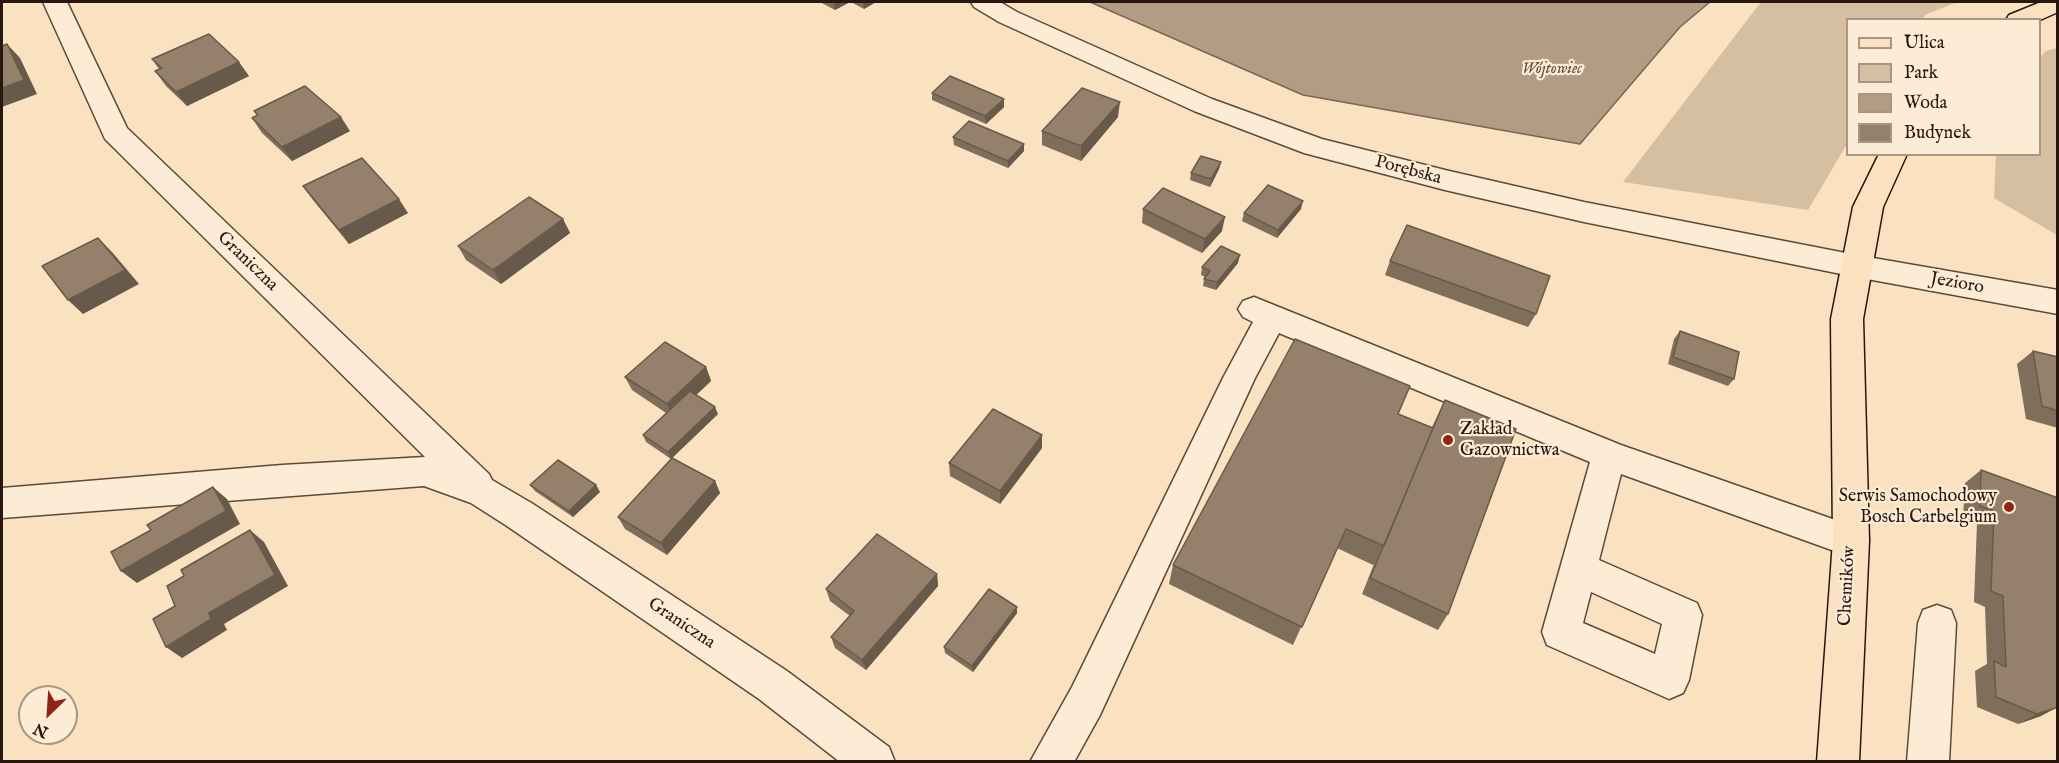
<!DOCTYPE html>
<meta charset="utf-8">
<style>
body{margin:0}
#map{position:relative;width:2059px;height:763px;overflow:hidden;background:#fae1bf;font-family:"IM FELL English",serif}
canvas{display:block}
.frame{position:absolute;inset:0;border:3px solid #281610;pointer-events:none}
.legend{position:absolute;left:1846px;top:18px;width:195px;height:138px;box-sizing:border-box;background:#fcecd5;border:2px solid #a79686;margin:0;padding:8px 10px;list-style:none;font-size:18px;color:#281610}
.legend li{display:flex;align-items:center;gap:12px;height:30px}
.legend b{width:30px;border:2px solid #a79686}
.north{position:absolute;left:18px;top:685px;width:60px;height:60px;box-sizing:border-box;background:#fcecd5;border:2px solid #a79686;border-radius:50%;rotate:205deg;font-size:16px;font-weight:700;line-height:24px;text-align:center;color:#281610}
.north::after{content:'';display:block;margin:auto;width:21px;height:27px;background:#8f2418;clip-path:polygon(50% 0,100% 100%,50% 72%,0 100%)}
</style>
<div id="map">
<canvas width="2059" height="763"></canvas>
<div class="frame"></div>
<ul class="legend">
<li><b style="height:8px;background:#fae1bf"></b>Ulica</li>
<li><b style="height:16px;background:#d6bea1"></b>Park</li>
<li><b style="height:16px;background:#b39c84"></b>Woda</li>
<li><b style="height:16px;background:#95806b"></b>Budynek</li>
</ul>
<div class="north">N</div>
</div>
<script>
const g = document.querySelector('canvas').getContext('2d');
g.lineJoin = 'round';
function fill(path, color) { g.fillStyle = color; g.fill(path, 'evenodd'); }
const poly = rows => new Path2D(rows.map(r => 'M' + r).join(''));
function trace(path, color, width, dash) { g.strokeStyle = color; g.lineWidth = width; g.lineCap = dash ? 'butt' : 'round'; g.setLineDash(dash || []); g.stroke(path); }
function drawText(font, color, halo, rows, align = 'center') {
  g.font = font + ' "IM FELL English",serif'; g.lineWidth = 4.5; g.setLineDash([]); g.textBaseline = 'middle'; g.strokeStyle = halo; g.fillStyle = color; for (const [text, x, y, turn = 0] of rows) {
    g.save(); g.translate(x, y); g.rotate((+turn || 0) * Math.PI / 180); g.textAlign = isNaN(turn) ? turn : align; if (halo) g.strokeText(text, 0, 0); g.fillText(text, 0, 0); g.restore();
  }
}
fill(poly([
 [1761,2,1957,2,1925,15,1923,19,1848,20,1847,144,1808,210,1623,182],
 [2057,48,2058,48,2057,235,1994,198,1996,155,2040,154,2040,57,2046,51]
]), '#d6bea1');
const water = poly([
 [1090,2,1710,2,1680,27,1580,144,1303,95,1090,2]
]);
fill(water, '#b39c84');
trace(water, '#7b6656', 1.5);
const minor = poly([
 [43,2,67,2,127,128,489,474,492,480,533,504,787,671,889,747,895,762,840,762,759,699,507,526,471,503,424,486,2,518,2,488,282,465,425,457,105,139,43,2],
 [971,2,1000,2,1017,12,1212,99,1322,139,1445,170,1584,202,1856,255,2058,290,2058,314,1856,277,1584,222,1445,190,1304,153,1194,111,999,22,974,7,971,2],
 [1254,297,1621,445,1864,530,1869,541,1864,552,1851,557,1621,474,1599,560,1697,603,1702,615,1689,680,1683,693,1669,699,1547,645,1542,632,1590,462,1279,333,1255,378,1100,715,1074,762,1030,762,1072,687,1223,378,1253,322,1243,317,1238,309,1243,301,1254,297],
 [1591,592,1662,624,1655,654,1583,623,1591,592],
 [1937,605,1951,610,1956,623,1949,762,1907,762,1918,623,1923,610,1937,605]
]);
const major = poly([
 [2041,2,2058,2,2058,12,2040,20,2006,20,2009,15,2041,2],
 [1879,154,1907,154,1883,207,1863,319,1869,541,1859,762,1817,762,1833,541,1831,319,1853,207,1879,154]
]);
trace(minor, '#5c493c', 3);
trace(major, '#281610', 3);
fill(minor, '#fcecd5');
fill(major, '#fae1bf');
fill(poly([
 [820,2,850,2,835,10],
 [851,2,876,2,864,9],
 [152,59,249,76,187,106,166,86,155,71,159,69],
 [932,93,1004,99,1004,107,986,124,932,100],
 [254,111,350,131,292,161,262,133,252,118,257,115],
 [1118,117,1081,161,1042,145,1042,131],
 [953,137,1024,151,1008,168,954,145],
 [1221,162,1219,169,1210,187,1190,180,1191,173],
 [303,186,408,213,349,244,313,200],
 [1143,209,1222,231,1202,253,1142,223],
 [1301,209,1277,238,1242,221,1244,213],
 [563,219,570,233,501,284,466,260,458,246],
 [1390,261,1536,314,1528,327,1385,275],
 [1238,263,1216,290,1203,286,1204,279,1205,277,1201,275,1202,267],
 [1680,331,1734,379,1728,386,1668,364,1674,339],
 [2033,351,2058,357,2058,428,2026,419,2017,364],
 [706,367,711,381,696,395,718,414,671,459,646,442,643,435,666,413,632,390,625,377],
 [1445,400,1448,614,1438,630,1362,594,1374,564,1373,565,1337,548,1293,645,1169,584,1173,565,1432,427],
 [1042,448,1000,504,950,476,949,463],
 [1981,470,2058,498,2041,716,2018,724,1977,707,1975,671,1987,664,1985,607,1974,602,1977,523,1963,518,1965,483],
 [715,481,720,493,667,555,625,529,618,517],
 [530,485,596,485,600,492,573,517,535,491],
 [937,574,938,586,866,670,835,648,831,637,850,616,830,601,826,589],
 [1017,607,1017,613,973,672,945,653,944,647]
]), '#806e5c');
fill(poly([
 [834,2,850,2,835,10],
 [863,2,876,2,864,9],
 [7,44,20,58,37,94,2,107,2,88],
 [239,62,249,76,187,106,176,92],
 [1004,99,1004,107,986,124,985,116],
 [1120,102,1118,117,1081,161,1081,146],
 [341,117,350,131,292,161,282,147],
 [1024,144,1024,151,1008,168,1008,161],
 [1221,162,1219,169,1210,187,1211,179],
 [399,199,408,213,349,244,339,230],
 [1303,201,1301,209,1277,238,1278,230],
 [1225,217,1222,231,1202,253,1205,239],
 [563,219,570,233,501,284,493,270],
 [98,238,112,252,139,284,83,314,68,300],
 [1240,255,1238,263,1216,290,1217,282],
 [706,367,711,381,673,417,667,404],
 [715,407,718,414,671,459,668,452],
 [1042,435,1042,448,1000,504,1000,491],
 [715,481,720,493,667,555,661,543],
 [596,485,600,492,573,517,569,511],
 [213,487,227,499,240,524,137,583,121,571],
 [250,530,264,542,288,586,224,624,227,630,182,658,166,647,209,613],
 [937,574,938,586,866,670,862,660],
 [1017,607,1017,613,973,672,972,666],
 [2058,707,2041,716,2018,724,2037,714]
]), '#685a4b');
const building = poly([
 [209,34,239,62,176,92,155,71,162,68,152,59,209,34],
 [7,44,24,80,2,88,2,46,7,44],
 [950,76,1004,99,985,116,932,93,950,76],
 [305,86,341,117,282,147,252,118,258,115,254,111,305,86],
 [1082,88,1120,102,1081,146,1042,131,1082,88],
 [969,121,1024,144,1008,161,953,137,969,121],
 [1201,156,1221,162,1211,179,1191,173,1201,156],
 [362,158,399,199,339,230,303,186,362,158],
 [1268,185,1303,201,1278,230,1244,213,1268,185],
 [1163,188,1225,217,1205,239,1143,209,1163,188],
 [529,197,563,219,493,270,458,246,529,197],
 [1407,225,1550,276,1536,314,1390,261,1407,225],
 [98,238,125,270,68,300,42,266,98,238],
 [1221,246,1240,255,1217,282,1204,279,1210,271,1202,267,1221,246],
 [1680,331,1739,352,1734,379,1673,357,1680,331],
 [1295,339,1410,386,1398,414,1433,428,1384,546,1346,529,1302,627,1173,565,1295,339],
 [665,342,706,367,667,404,625,377,665,342],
 [2033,351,2058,357,2058,411,2042,406,2033,351],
 [690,391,715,407,668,452,643,435,690,391],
 [1445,400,1516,429,1448,614,1370,578,1445,400],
 [993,409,1042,435,1000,491,949,463,993,409],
 [672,458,715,481,661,543,618,517,672,458],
 [558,460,596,485,569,511,530,485,558,460],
 [1981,470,2058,498,2058,707,2037,714,1996,697,1994,661,2006,667,2003,596,1991,591,1994,511,1980,506,1981,470],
 [213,487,226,511,121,571,111,552,151,530,147,525,213,487],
 [250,530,275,575,209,613,211,619,166,647,153,619,175,606,167,586,184,576,181,570,250,530],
 [877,534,937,574,862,660,831,637,854,611,826,589,877,534],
 [989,589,1017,607,972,666,944,647,989,589]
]);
fill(building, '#95806b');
trace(building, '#685a4b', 1.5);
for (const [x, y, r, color] of [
 [1448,440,6,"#8f2418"],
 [2009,507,6,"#8f2418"]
]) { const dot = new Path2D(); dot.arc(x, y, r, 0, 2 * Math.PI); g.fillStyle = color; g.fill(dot); trace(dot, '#fcecd5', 2); }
drawText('italic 16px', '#604c3e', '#fcecd5', [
 ["Wójtowiec",1552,70]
]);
drawText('18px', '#281610', '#fcecd5', [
 ["Porębska",1408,171,15],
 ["Graniczna",247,262,44],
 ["Jezioro",1957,284,10],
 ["Chemików",1848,586,-87],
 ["Graniczna",681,624,34]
]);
drawText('18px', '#281610', '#fcecd5', [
 ["Zakład",1460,430],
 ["Gazownictwa",1460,451],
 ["Serwis Samochodowy",1997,497,"right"],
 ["Bosch Carbelgium",1997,518,"right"]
], 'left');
</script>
